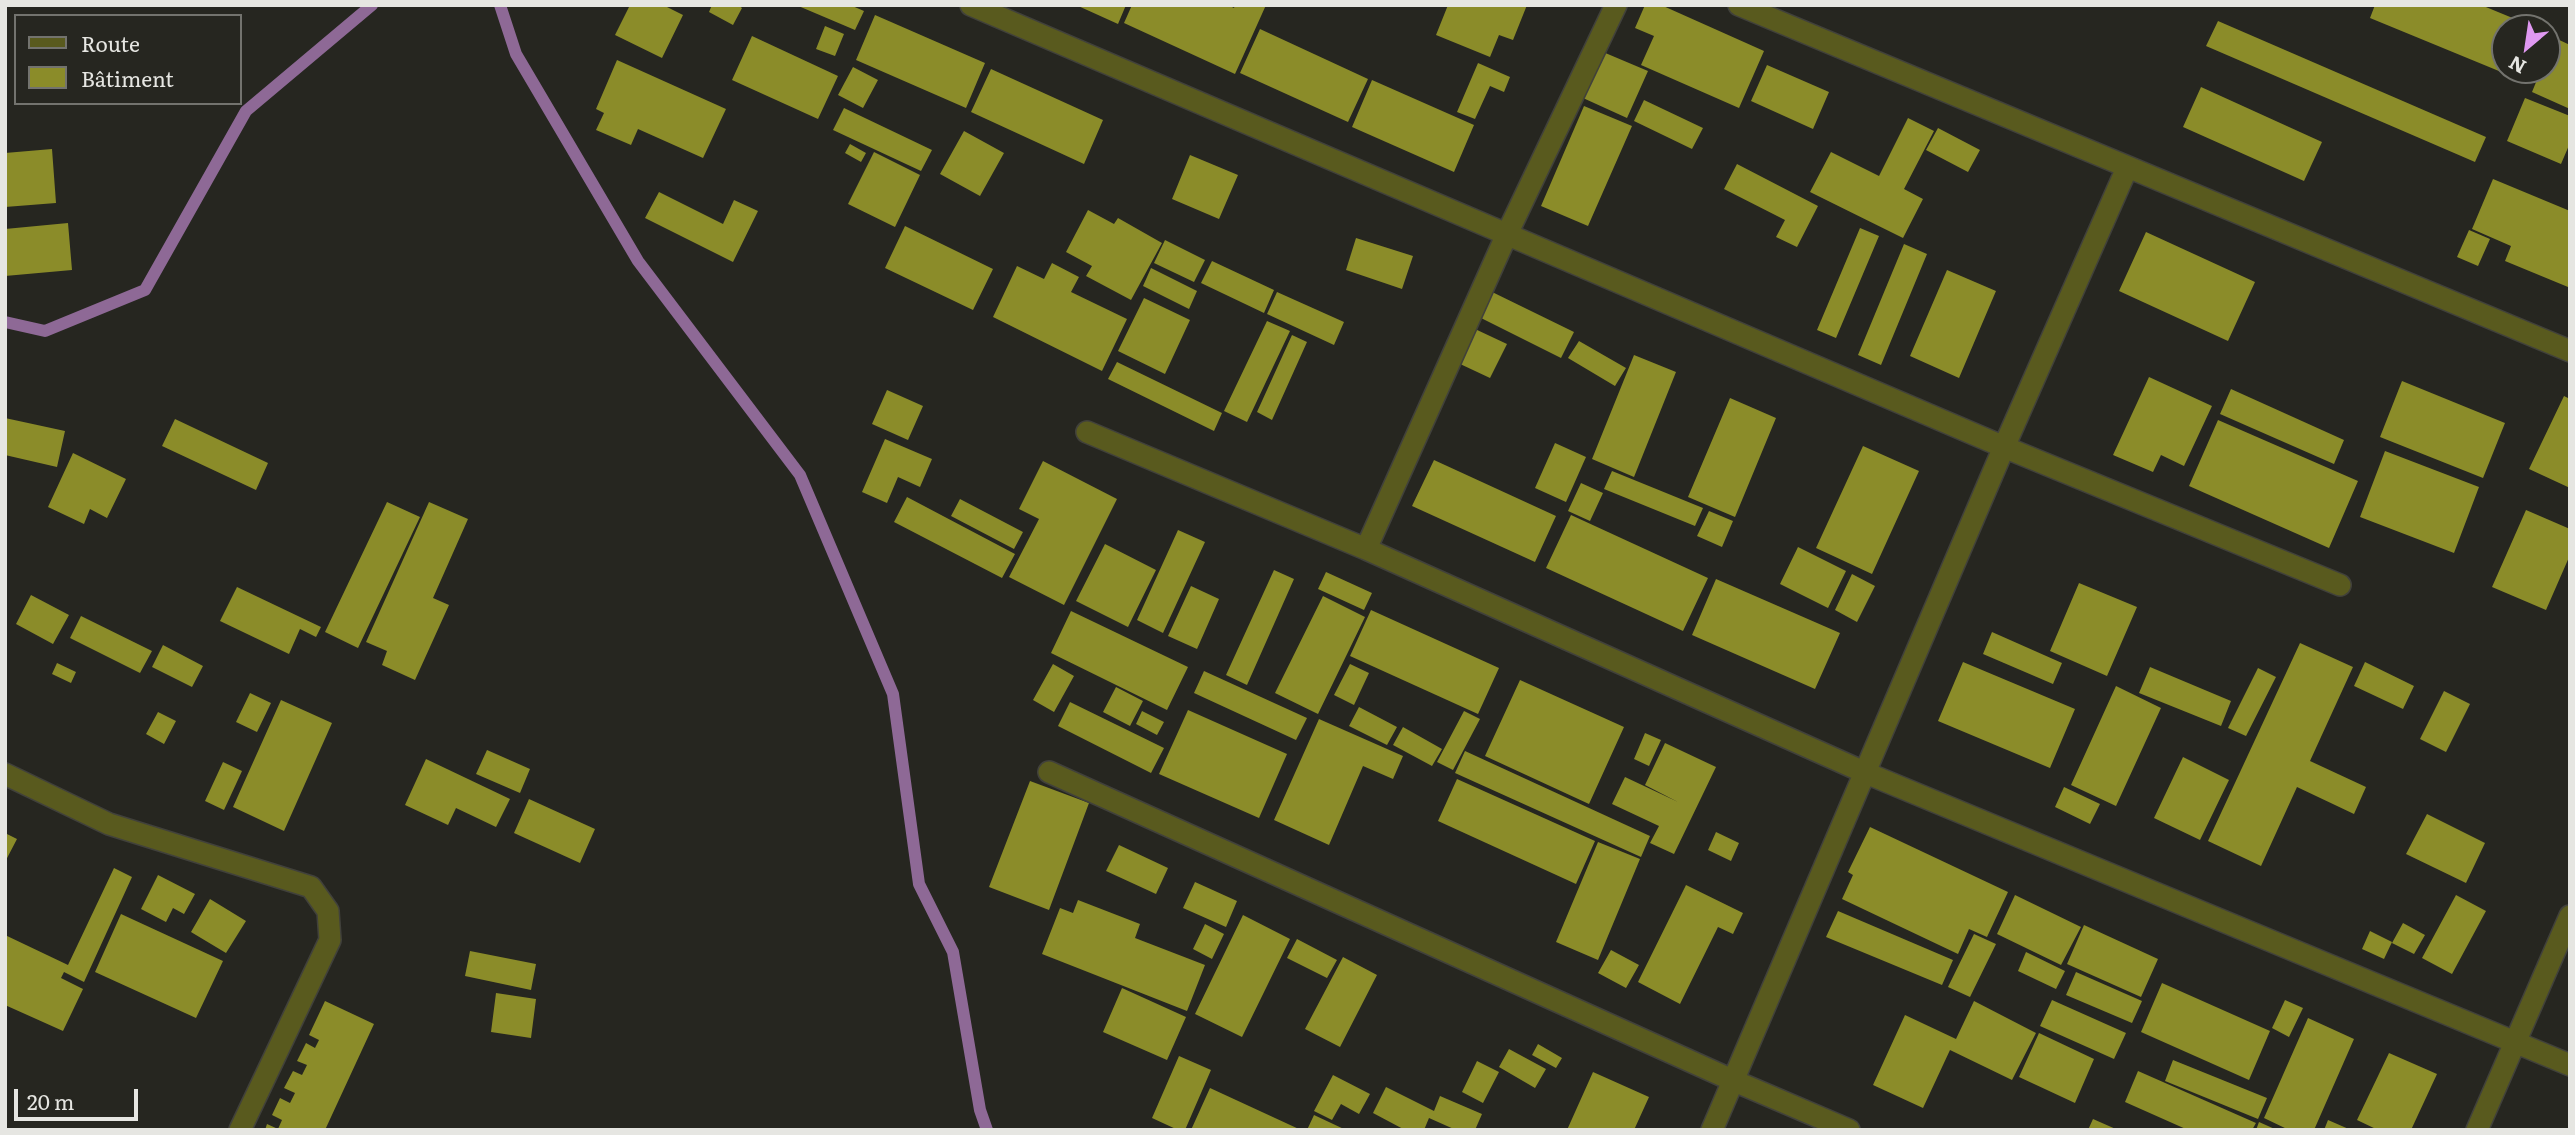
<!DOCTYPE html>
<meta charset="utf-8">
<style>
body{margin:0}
#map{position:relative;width:2575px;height:1135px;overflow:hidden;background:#262620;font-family:Literata,serif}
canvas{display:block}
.frame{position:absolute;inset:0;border:7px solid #e6e6e2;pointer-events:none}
.legend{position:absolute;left:14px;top:14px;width:228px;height:91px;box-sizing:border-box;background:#262620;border:2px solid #73736e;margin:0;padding:9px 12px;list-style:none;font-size:21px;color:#e6e6e2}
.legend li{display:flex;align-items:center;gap:14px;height:35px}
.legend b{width:35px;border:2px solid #73736e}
.north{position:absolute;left:2491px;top:14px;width:70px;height:70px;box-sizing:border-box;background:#262620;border:2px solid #73736e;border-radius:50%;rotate:209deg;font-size:19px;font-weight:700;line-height:28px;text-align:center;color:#e6e6e2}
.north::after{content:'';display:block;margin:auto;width:24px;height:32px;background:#df98f1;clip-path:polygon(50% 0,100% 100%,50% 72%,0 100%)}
.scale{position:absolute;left:14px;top:1089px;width:124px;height:32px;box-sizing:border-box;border:4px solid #e6e6e2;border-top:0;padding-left:9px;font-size:21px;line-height:24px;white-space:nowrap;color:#e6e6e2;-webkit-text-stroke:5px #262620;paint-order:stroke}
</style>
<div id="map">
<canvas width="2575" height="1135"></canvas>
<div class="frame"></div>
<ul class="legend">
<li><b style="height:9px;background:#595a1e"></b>Route</li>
<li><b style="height:19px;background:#8b8c29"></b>Bâtiment</li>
</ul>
<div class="north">N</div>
<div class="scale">20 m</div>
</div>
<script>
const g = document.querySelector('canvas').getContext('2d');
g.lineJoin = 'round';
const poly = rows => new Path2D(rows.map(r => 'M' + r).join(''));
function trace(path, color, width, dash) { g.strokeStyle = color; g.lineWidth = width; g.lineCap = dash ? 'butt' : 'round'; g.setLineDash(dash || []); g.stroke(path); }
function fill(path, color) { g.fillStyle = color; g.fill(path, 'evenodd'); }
trace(poly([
 [500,5,516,54,638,261,800,475,893,694,919,884,953,952,980,1110,987,1130],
 [5,322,45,331,145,290,246,111,372,5]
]), '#8e6996', 12);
fill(poly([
 [630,5,663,5,683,15,662,58,615,35],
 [712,5,738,5,742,8,733,25,709,12],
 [796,5,850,5,864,11,855,30],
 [1076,5,1126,5,1118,24],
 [1132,5,1228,5,1234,8,1235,5,1266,5,1235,74,1124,23],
 [1448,5,1527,5,1513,40,1499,35,1490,57,1436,35],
 [1645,5,1661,5,1764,51,1739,108,1641,65,1654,36,1635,28],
 [2375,5,2481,5,2532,26,2531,28,2505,28,2505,70,2514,70,2511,76,2370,18],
 [875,15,985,63,966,108,856,60],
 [2218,21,2486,137,2475,162,2206,46],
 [825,26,844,34,835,56,816,49],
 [1260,29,1368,79,1348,122,1240,73],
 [752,36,838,76,818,119,732,80],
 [2555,38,2570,45,2570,109,2532,92,2541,70,2547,70,2547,57],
 [1603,52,1648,71,1627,118,1583,98],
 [617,60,726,109,703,158,638,129,631,145,596,130,604,113,596,109],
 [1478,63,1510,77,1504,92,1490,86,1475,119,1457,112],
 [1767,65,1829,92,1813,129,1751,101],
 [853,67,878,80,863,108,838,95],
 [991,69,1103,120,1084,164,971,112],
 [1372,80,1474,125,1454,172,1352,127],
 [2201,87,2322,142,2304,181,2183,127],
 [2525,98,2570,116,2570,143,2561,164,2507,141],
 [1644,100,1703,128,1692,149,1634,121],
 [1584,106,1632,126,1588,226,1541,206],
 [844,108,932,150,921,171,833,130],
 [1908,118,1934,131,1904,189,1923,199,1903,238,1810,192,1831,152,1879,176],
 [1938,128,1980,150,1968,172,1926,150],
 [964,131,1004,153,980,196,940,174],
 [850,144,866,153,861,162,845,153],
 [52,149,56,203,5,207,5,153],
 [874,152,920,175,895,227,848,204],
 [1190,155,1238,175,1219,219,1172,199],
 [1737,164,1818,206,1797,247,1776,237,1785,220,1724,189],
 [2493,179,2570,211,2568,287,2505,261,2511,246,2472,229],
 [659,192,723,224,734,200,758,211,733,262,645,218],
 [1088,210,1114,224,1118,218,1162,243,1131,300,1086,276,1092,266,1066,252],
 [68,223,72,270,5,276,5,229],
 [905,226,993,269,973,310,885,268],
 [1860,228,1879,236,1836,338,1817,330],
 [2469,230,2490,239,2478,266,2457,257],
 [2146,232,2255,282,2228,341,2119,291],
 [1356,238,1413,256,1402,289,1346,270],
 [1165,240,1205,260,1194,282,1154,263],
 [1904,244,1927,254,1881,365,1858,355],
 [1212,261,1274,290,1264,313,1201,283],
 [1052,263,1079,277,1071,292,1127,319,1102,371,993,317,1017,266,1044,279],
 [1151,268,1197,291,1189,309,1143,286],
 [1947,270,1996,291,1959,378,1910,356],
 [1486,289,1574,332,1561,358,1473,314],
 [1277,292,1344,322,1334,345,1267,314],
 [1144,298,1190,320,1165,374,1118,351],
 [1267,321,1290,331,1247,422,1224,411],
 [1475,329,1507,344,1490,378,1458,363],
 [1292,335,1307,342,1272,420,1257,412],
 [1579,341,1626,368,1615,386,1568,358],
 [1634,355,1676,372,1634,477,1592,459],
 [1117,362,1222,413,1214,431,1108,379],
 [2149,377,2212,406,2184,466,2161,455,2153,472,2113,455],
 [2402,381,2505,423,2483,478,2380,437],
 [2231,389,2344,440,2334,464,2220,414],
 [887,390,923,406,908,440,872,424],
 [2564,396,2570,399,2570,488,2529,469],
 [1730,398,1776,418,1735,517,1688,497],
 [5,418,65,431,57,467,5,455],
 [175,419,268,463,256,490,162,446],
 [2218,420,2358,481,2329,548,2189,486],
 [885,439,932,459,920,487,898,477,887,503,862,492],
 [1555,443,1586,457,1566,502,1535,488],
 [1863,446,1919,471,1872,574,1816,548],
 [2385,451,2479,487,2454,553,2360,517],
 [73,453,126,479,107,518,90,509,84,524,48,507],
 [1434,460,1556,516,1535,562,1412,506],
 [1043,461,1117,499,1064,605,1009,577,1039,519,1019,509],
 [1612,471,1703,508,1695,526,1604,489],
 [1581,483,1603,493,1590,521,1568,511],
 [907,497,1015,554,1002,578,894,522],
 [960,499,1023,532,1014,549,951,516],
 [387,502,420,517,358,648,325,632],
 [429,502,468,519,433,598,449,605,415,680,382,665,387,651,366,642],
 [2526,510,2570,529,2570,555,2546,610,2492,587],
 [1709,511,1733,521,1722,547,1697,536],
 [1571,515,1708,578,1683,631,1546,568],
 [1178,530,1205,542,1163,633,1137,620],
 [1105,544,1156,570,1128,627,1076,601],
 [1798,547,1846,571,1828,608,1780,584],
 [1274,570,1294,579,1247,685,1226,675],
 [1326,572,1372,593,1364,610,1318,589],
 [1852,574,1875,586,1857,622,1835,610],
 [1716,579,1840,633,1815,689,1692,635],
 [2079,583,2137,607,2107,676,2050,651],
 [1191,586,1219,599,1197,649,1168,636],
 [237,587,321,627,316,637,300,629,289,654,220,621],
 [31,595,69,615,53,644,16,624],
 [1323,596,1365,617,1318,714,1275,693],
 [1371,610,1499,668,1478,714,1350,656],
 [1071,611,1188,667,1167,710,1051,653],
 [81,616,152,651,140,673,70,638],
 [1992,632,2062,663,2053,684,1983,654],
 [2300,643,2353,667,2310,761,2366,787,2354,814,2297,787,2261,866,2208,841],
 [163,645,203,666,192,687,152,667],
 [1963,662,2075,709,2050,768,1938,721],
 [2365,662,2414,686,2403,709,2354,686],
 [57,663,76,672,71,683,52,674],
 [1053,664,1074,676,1054,712,1033,700],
 [1350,664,1369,673,1354,705,1334,695],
 [2150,667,2231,701,2221,726,2139,693],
 [2258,668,2276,677,2246,736,2228,728],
 [1204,671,1307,718,1296,740,1194,693],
 [1520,680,1624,727,1589,804,1485,756],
 [2116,686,2161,708,2116,806,2071,785],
 [1116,687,1143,701,1130,726,1103,712],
 [2444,691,2470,704,2446,752,2420,739],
 [250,693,271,703,257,732,236,722],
 [281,700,332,723,284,831,233,807],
 [1070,702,1164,748,1151,773,1058,726],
 [1359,707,1397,727,1387,745,1349,726],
 [1188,710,1287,754,1259,818,1159,774],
 [1142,711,1164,722,1157,735,1136,724],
 [1464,711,1480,719,1453,770,1437,762],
 [158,712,176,721,164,744,146,734],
 [1319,719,1403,756,1393,779,1363,766,1329,845,1274,820],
 [1403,727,1442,749,1432,766,1393,745],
 [1645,733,1661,740,1649,766,1634,759],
 [1665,743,1716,767,1674,854,1650,843,1659,826,1612,804,1625,777,1678,802,1645,785],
 [487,750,530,769,520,793,476,774],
 [1465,751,1650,836,1641,857,1455,773],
 [2183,757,2229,780,2200,840,2154,818],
 [426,759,510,799,496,827,456,808,448,825,405,805],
 [223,762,242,771,224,810,205,801],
 [1457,779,1595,841,1576,884,1438,821],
 [1030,781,1089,803,1049,910,989,887],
 [2064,787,2100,804,2090,824,2055,807],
 [529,799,595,829,580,863,514,833],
 [2427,814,2485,843,2466,883,2406,854],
 [1870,827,2008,892,1987,937,1969,929,1958,954,1842,899,1853,875,1848,872],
 [1716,832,1739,843,1731,861,1708,850],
 [5,833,17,839,5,862],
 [1598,842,1640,859,1598,960,1556,942],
 [1119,845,1168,868,1156,894,1106,871],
 [114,868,132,877,84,982,64,972,61,978,83,989,63,1031,5,1005,5,935,68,965],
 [158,875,195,894,184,914,173,908,166,922,141,909],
 [1195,882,1237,901,1226,927,1183,908],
 [1686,885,1743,913,1733,934,1718,927,1680,1004,1638,982],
 [2015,895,2081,927,2061,965,1997,934],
 [2456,895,2486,911,2452,974,2422,958],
 [210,899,246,921,226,953,191,932],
 [1078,900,1140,924,1135,938,1205,965,1187,1011,1042,954,1060,908,1073,913],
 [1838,911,1953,960,1942,985,1826,937],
 [121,914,223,961,196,1018,95,972],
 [1243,915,1290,939,1242,1037,1195,1014],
 [2403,923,2425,935,2414,954,2392,943],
 [1205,924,1224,934,1212,959,1193,949],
 [2084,925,2158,959,2141,997,2067,964],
 [2370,931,2392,942,2384,959,2362,949],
 [1974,934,1996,944,1970,997,1948,987],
 [1297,939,1337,960,1327,978,1287,958],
 [1611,950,1639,965,1626,988,1598,973],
 [470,951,536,964,531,990,465,976],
 [2026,952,2065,971,2056,989,2018,971],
 [1343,957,1377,975,1340,1047,1305,1029],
 [2076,972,2142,1001,2132,1023,2066,995],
 [2162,983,2270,1031,2249,1080,2141,1032],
 [1122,988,1186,1017,1167,1060,1103,1032],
 [496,993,536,999,531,1038,491,1032],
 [2052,1000,2126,1033,2114,1059,2040,1026],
 [2285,1000,2303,1008,2289,1037,2272,1028],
 [325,1001,374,1024,325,1130,265,1130,267,1124,278,1129,282,1120,272,1115,280,1098,290,1103,295,1093,284,1088,293,1071,302,1075,307,1065,297,1061,306,1043,315,1048,319,1040,309,1035],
 [1974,1001,2036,1033,2012,1080,1950,1050,1923,1108,1873,1085,1905,1015,1956,1039],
 [2308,1018,2354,1039,2314,1130,2289,1130,2264,1118],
 [2039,1033,2094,1059,2075,1103,2019,1077],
 [1538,1044,1562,1058,1556,1068,1532,1055],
 [1509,1049,1546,1069,1535,1088,1499,1067],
 [2389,1053,2437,1074,2411,1130,2378,1130,2357,1120],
 [1179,1056,1211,1070,1185,1130,1178,1130,1152,1118],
 [2173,1060,2267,1098,2258,1119,2165,1081],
 [1477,1061,1499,1072,1483,1103,1462,1092],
 [2138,1071,2256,1123,2252,1130,2188,1130,2125,1102],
 [1593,1072,1649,1097,1634,1130,1567,1130],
 [1333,1075,1370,1094,1359,1114,1341,1104,1332,1120,1314,1111],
 [1386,1087,1434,1111,1440,1096,1482,1114,1475,1130,1456,1130,1429,1118,1424,1130,1405,1130,1373,1113],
 [1210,1088,1301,1130,1191,1130],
 [1314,1115,1346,1130,1307,1130],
 [2093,1119,2118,1130,2088,1130],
 [2328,1120,2351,1130,2324,1130],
 [2259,1122,2277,1130,2256,1130]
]), '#8b8c29');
const minor = poly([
 [971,5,2004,447,2340,585],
 [1739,5,2570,351],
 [1087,432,1366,549,1866,773,2570,1065],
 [1366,549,1507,234,1616,5],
 [1049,772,1732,1080,1849,1130],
 [5,774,109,824,311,887,328,911,330,940,240,1130],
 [1712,1130,2004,447,2127,168],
 [2477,1130,2570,916]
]);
trace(minor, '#41413b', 24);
trace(minor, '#595a1e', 21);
</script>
